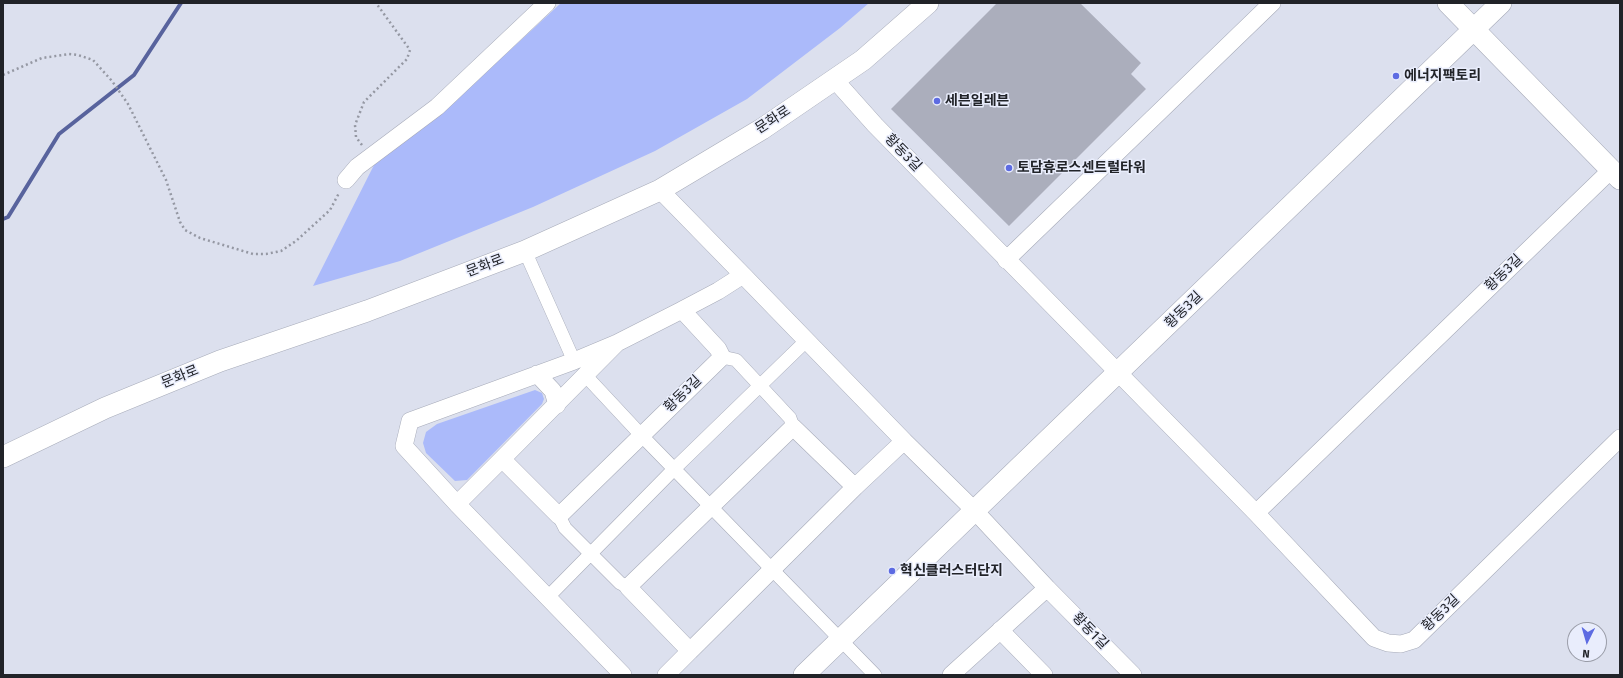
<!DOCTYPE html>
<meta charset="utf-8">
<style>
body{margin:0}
#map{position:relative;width:1623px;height:678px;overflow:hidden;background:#dce0ee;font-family:"Fira Sans",sans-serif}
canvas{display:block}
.frame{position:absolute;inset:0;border:4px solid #212328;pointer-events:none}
.north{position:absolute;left:1567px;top:622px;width:40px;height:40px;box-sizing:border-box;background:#e9edfc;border:1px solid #999ca7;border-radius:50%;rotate:185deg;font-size:11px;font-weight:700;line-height:16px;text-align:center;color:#212328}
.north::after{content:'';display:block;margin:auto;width:14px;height:18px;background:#5d6be2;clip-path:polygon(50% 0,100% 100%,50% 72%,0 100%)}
</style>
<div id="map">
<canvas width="1623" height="678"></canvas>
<div class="frame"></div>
<div class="north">N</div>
</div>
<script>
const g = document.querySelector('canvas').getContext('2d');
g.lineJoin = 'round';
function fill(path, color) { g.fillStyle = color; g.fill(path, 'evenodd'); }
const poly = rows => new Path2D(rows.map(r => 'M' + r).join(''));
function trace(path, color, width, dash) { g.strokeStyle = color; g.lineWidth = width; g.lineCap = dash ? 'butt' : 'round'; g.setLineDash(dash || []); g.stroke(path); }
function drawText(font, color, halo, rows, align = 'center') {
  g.font = font + ' "Fira Sans","Noto Sans KR",sans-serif'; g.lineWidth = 3; g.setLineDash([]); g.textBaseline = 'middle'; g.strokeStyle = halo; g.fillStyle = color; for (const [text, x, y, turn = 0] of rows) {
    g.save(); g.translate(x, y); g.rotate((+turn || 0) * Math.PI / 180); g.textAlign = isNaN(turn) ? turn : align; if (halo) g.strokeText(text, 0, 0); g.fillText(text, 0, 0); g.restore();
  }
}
fill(poly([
 [561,3,869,3,840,28,747,99,655,151,533,207,400,261,313,286,374,165,508,52],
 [535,390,542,393,544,399,542,404,467,480,455,481,426,453,423,443,426,432,437,424]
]), '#abbafa');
trace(poly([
 [3,219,8,217,59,134,134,75,181,3]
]), '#58639d', 4);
fill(poly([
 [997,3,1080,3,1141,63,1131,74,1146,89,1009,226,891,109]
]), '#abaebc');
const pedestrian = poly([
 [525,251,574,361],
 [722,357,736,360,790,418,793,427],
 [586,376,641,435,875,675],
 [559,516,565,528,620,583,628,587],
 [547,598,675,468,807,340]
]);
const minor = poly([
 [834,79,875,125,1256,513,1374,638,1388,643,1401,644,1414,640,1620,438],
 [346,180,357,167,437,107,547,3],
 [660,190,743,275],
 [1006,260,1272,3],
 [617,343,502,459,559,516,722,357,718,349,682,310,718,291,743,275,904,441],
 [537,374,553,391,557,405],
 [855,487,793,427,628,587,690,651,855,487,904,441,974,510,1047,588,1133,675],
 [457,504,502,459],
 [1256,513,1611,170],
 [1000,630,1044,675],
 [623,675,457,504,404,446,410,421,574,361,617,343,682,310],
 [666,675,690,651],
 [951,675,1047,588]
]);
const tertiary = poly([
 [1448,3,1620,179],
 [3,457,105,408,220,361,367,311,525,251,660,190,762,129,863,60,928,3],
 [804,675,1501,3]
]);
trace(pedestrian, '#a7abb9', 14);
trace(minor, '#a7abb9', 18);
trace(tertiary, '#a7abb9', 22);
trace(poly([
 [3,75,42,58,69,54,78,55,93,60,112,81,128,104,166,180,180,222,185,230,200,238,253,254,266,254,281,251,296,241,330,210,339,193],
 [362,145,356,137,355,125,364,102,407,59,410,50,376,3]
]), '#9598a3', 2.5, [2, 3]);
trace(pedestrian, '#fff', 13);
trace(minor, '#fff', 17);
trace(tertiary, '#fff', 21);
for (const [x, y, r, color] of [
 [1396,76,4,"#5d6be2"],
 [937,101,4,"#5d6be2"],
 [1009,168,4,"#5d6be2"],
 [892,571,4,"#5d6be2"]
]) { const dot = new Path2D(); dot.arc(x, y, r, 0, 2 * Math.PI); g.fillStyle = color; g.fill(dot); trace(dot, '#e9edfc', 1.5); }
drawText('bold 14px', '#212328', '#e9edfc', [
 ["에너지팩토리",1404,76],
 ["세븐일레븐",945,101],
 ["토담휴로스센트럴타워",1017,168],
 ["혁신클러스터단지",900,571]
], 'left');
drawText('14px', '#212328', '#e9edfc', [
 ["문화로",773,120,-33],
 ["황동3길",903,153,46],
 ["문화로",485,266,-21],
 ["황동3길",1504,273,-44],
 ["황동3길",1184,310,-44],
 ["문화로",180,377,-22],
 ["황동3길",683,394,-44],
 ["황동3길",1441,613,-44],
 ["황동1길",1090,631,46]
]);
</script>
